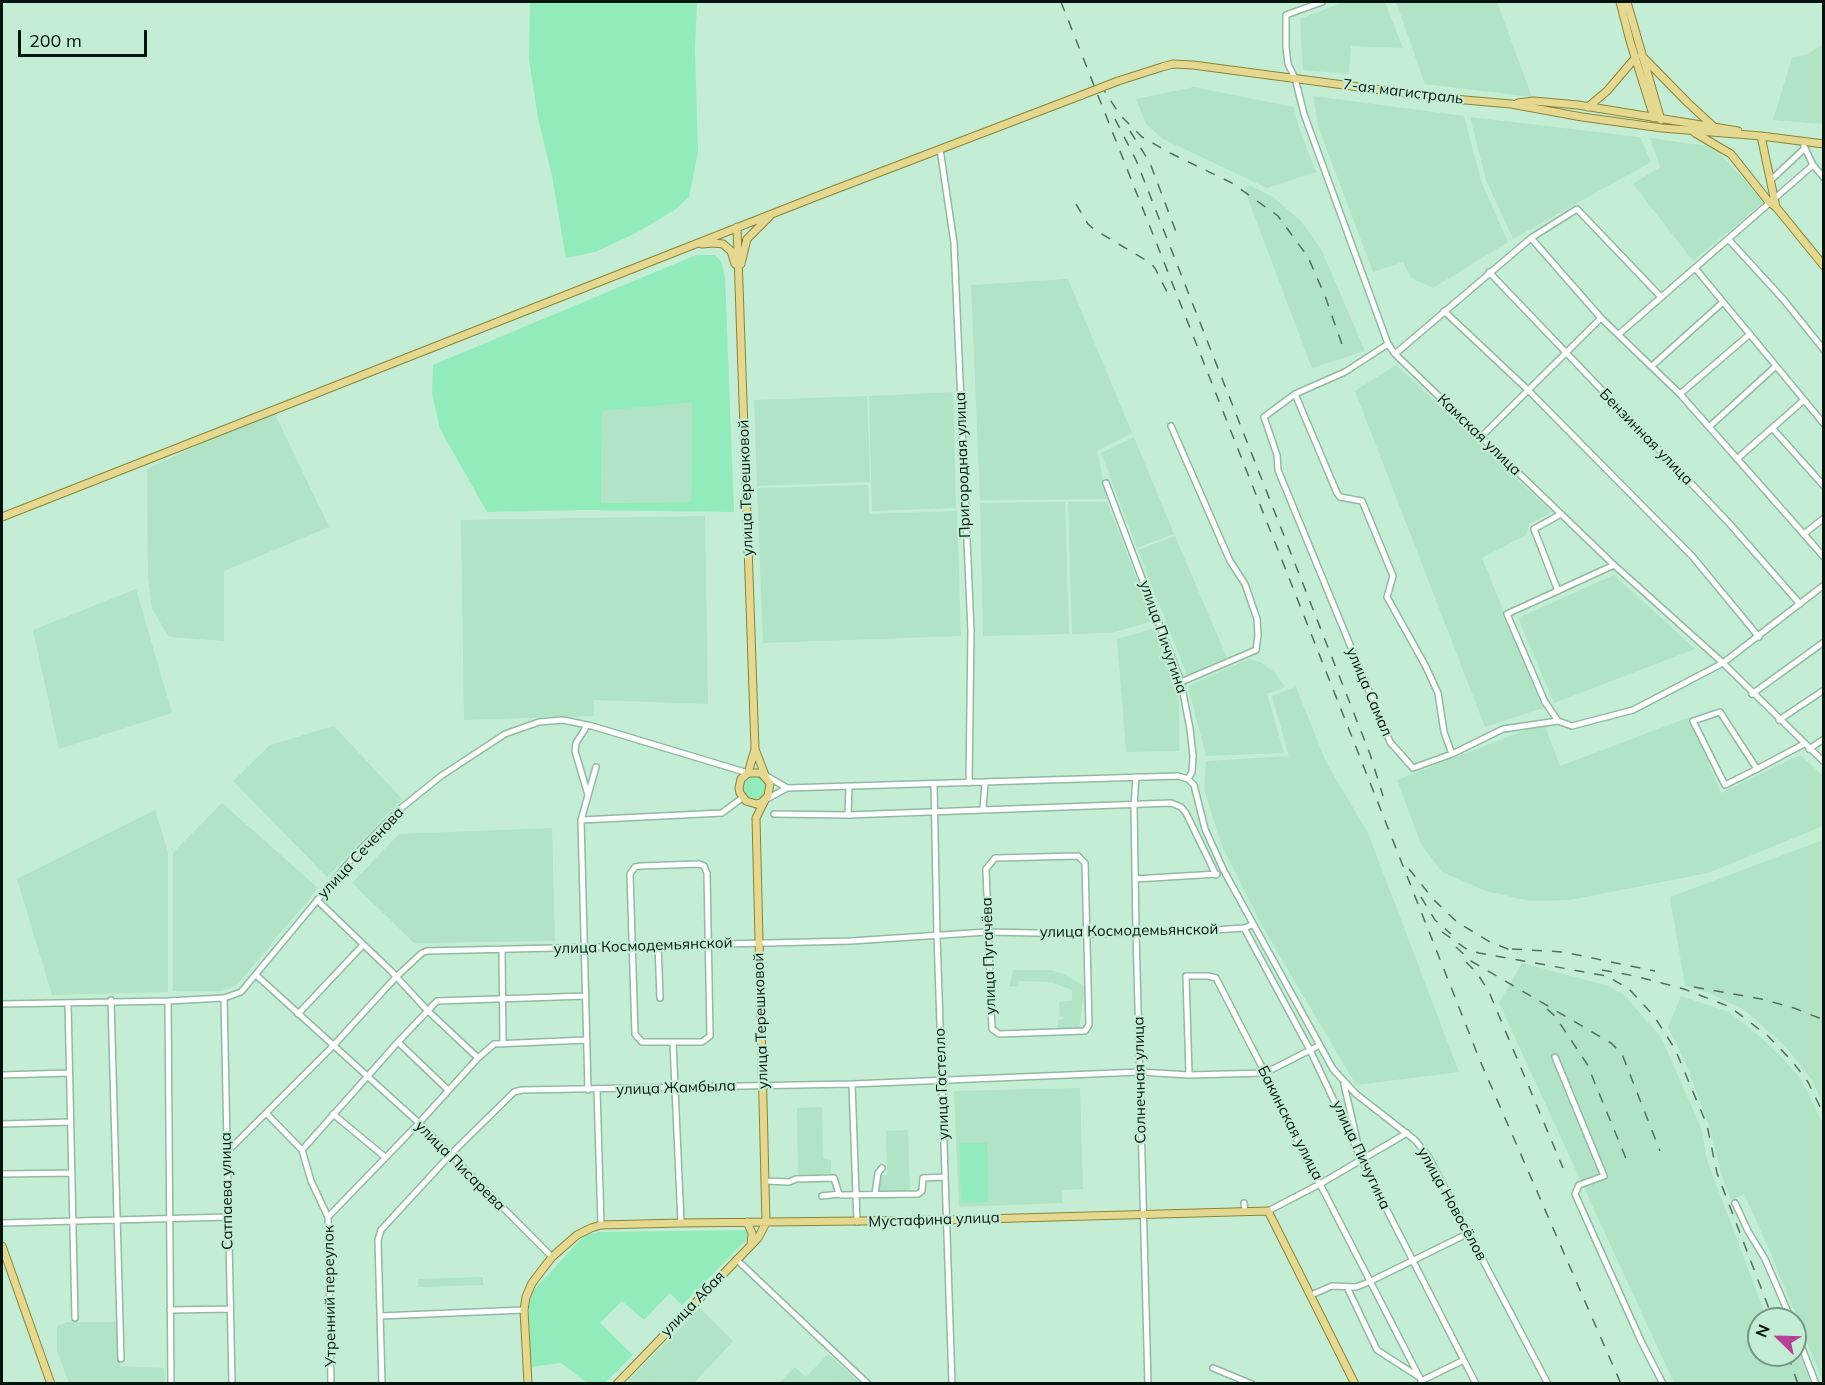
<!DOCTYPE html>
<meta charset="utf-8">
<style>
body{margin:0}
#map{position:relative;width:1825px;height:1385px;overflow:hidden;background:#c3eed5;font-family:Mulish,sans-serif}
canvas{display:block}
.frame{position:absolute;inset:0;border:3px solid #05150d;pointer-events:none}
.north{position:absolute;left:1747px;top:1307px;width:60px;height:60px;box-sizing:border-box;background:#c3eed5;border:2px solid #779785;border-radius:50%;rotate:293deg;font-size:16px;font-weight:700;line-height:24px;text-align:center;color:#05150d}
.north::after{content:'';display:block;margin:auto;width:21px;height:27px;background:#b74198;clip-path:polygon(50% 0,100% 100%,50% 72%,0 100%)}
.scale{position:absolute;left:18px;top:30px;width:129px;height:27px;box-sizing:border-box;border:3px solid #05150d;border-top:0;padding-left:8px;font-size:18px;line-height:21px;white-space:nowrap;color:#05150d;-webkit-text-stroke:4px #c3eed5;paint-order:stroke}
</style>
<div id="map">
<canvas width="1825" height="1385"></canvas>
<div class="frame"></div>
<div class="north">N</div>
<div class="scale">200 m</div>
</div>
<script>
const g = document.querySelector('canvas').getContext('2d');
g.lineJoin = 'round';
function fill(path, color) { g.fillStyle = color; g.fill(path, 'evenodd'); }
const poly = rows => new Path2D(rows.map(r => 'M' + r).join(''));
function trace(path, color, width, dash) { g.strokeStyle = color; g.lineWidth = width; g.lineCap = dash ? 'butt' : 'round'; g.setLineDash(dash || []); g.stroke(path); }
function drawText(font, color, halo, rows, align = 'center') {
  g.font = font + ' Mulish,sans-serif'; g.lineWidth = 4.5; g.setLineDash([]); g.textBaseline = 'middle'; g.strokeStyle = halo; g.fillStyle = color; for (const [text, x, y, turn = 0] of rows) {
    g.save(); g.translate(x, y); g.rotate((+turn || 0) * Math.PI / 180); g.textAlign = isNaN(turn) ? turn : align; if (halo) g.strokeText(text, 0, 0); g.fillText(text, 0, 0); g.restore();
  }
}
fill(poly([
 [1344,2,1385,2,1403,48,1351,46,1349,74,1303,70,1300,19],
 [1396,2,1497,2,1532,97,1425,84],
 [1823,44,1823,124,1773,120,1792,58,1808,54],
 [1194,87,1294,107,1299,128,1316,172,1267,188,1163,139,1146,124,1136,99],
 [1313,96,1464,116,1481,181,1508,242,1433,288,1411,278,1403,262,1373,272,1318,126],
 [1470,117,1640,137,1651,162,1513,239,1486,180],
 [1650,138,1714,147,1764,202,1693,261,1633,184,1660,167],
 [1249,185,1273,197,1300,220,1321,249,1365,351,1312,368,1245,191],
 [1068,279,1132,433,1097,451,1107,499,980,500,971,285],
 [1396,365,1552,512,1529,524,1526,535,1482,558,1543,708,1485,727,1355,391],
 [953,392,956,508,872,511,869,396],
 [867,396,870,482,757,486,754,400],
 [692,401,691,502,601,503,602,411],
 [273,410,329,527,224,571,224,641,169,637,152,609,148,578,147,469],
 [1134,437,1174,534,1137,548,1101,453],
 [868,485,869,514,957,511,961,636,763,643,757,488],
 [1065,502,1069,634,983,636,980,503],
 [1068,502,1107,502,1153,621,1112,633,1072,634],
 [705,516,708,704,594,700,594,716,464,720,461,520],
 [1175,536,1227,658,1187,675,1138,550],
 [1614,575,1695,649,1554,703,1518,618],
 [136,589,172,713,59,749,33,630],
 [1155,628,1175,682,1179,706,1179,751,1126,752,1117,639],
 [1249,659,1260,662,1274,672,1285,687,1267,694,1284,753,1206,756,1188,686],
 [1296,687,1326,762,1368,833,1459,1072,1356,1085,1262,926,1221,844,1204,789,1206,761,1289,756,1272,696],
 [1690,717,1721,793,1800,755,1823,776,1823,826,1708,873,1570,900,1530,901,1486,891,1442,872,1421,844,1397,780,1544,723,1560,766],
 [334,726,402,799,327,877,233,781,270,745],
 [222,803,318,888,237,985,221,991,173,991,173,853],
 [155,810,168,852,168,992,52,995,17,879],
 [552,828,555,941,414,943,352,883,399,834],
 [1823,840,1823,1105,1812,1080,1786,1047,1743,1009,1709,993,1685,986,1670,897],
 [1522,963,1609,986,1624,995,1661,1037,1702,1130,1707,1160,1767,1319,1759,1319,1759,1355,1795,1355,1795,1343,1811,1383,1674,1383,1499,1003],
 [1013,970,1051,970,1063,974,1085,986,1079,1029,1058,1029,1058,1020,1063,1019,1063,1017,1060,1016,1059,1002,1072,1001,1072,990,1051,982,1019,981,1018,987,1009,986],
 [1681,996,1729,1012,1758,1035,1779,1055,1801,1079,1823,1124,1823,1382,1770,1251,1744,1194,1731,1200,1720,1170,1711,1131,1686,1064,1668,1027],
 [1080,1088,1083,1189,1062,1190,1062,1203,959,1207,954,1091],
 [822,1107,823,1159,831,1160,831,1176,798,1177,797,1108],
 [908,1130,910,1190,874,1191,874,1175,887,1175,886,1131],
 [483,1277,483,1285,418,1287,418,1279],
 [700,1308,733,1341,694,1383,626,1383],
 [67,1322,119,1322,120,1366,164,1368,165,1383,69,1383,57,1351,57,1326],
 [828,1354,860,1383,779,1383,795,1367,806,1377]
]), '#b1e3c6');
fill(poly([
 [530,2,697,2,695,49,698,152,689,197,676,209,636,233,595,252,566,258,552,176,538,118,529,59],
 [696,255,715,255,721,261,725,277,734,512,585,510,487,512,440,429,432,393,433,365],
 [692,402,691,502,601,503,602,411],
 '743 787a12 12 0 1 1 24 0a12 12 0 1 1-24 0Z',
 [959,1143,987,1143,988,1202,961,1202],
 [748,1230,750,1236,682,1305,670,1293,644,1320,622,1301,600,1323,633,1355,605,1383,587,1383,561,1363,530,1367,529,1305,532,1292,585,1235,599,1232]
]), '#91ebbb');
const minor = poly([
 [1322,2,1286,15,1286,47,1288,64,1295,78,1304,114,1388,344,1395,354,1614,565,1723,663,1824,762],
 [1804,146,1813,165,1824,178],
 [940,149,954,243,971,631,969,783],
 [1771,180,1805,148],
 [1531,238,1601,318,1680,394,1824,557],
 [1729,240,1783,299,1824,350],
 [1695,268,1824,424],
 [1489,272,1729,523,1800,604],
 [1444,311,1528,390,1692,556,1759,637],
 [1619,334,1813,165],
 [1388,344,1345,372,1295,394,1337,493,1340,497,1362,501,1365,508,1393,576,1387,597,1425,665,1438,693,1444,732,1452,754],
 [1395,354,1531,238,1577,209,1661,297],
 [1652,366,1723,302],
 [1295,394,1264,417,1277,455,1278,470,1390,742,1413,768,1452,754,1503,729,1558,721,1572,726,1633,710,1723,663,1824,585],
 [1680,394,1750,334],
 [1171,426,1230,561,1245,584,1257,619,1258,635,1256,650,1181,682],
 [1709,427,1776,366],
 [1773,429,1824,486],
 [1482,436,1601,318],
 [1738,458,1804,400],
 [1106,483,1181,682,1190,729,1193,756,1192,772,1188,779],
 [1804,534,1824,518],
 [1558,591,1534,529,1561,514],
 [1752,694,1824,642],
 [1779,720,1824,690],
 [1558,721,1545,702,1507,614,1614,565],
 [586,725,585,729,576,743,575,751,588,795],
 [1809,749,1824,739],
 [1757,769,1720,712,1693,721,1725,785,1757,769,1804,744],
 [765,775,787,788],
 [1136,777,1134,806,1136,932,1148,1384],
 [1188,779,1194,785,1205,829,1224,871,1333,1069,1356,1094,1415,1140,1428,1156,1548,1384],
 [934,784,937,935,952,1384],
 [767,799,787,788,1178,776,1188,779],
 [983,809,985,783],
 [774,814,848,815,1171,803,1181,807,1186,813,1216,875],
 [848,815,849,786],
 [581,820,722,813,742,798],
 [1078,856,1085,863,1089,1025,1085,1031,999,1034,992,1029,986,869,995,858,1078,856],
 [699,864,704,866,707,873,710,1036,702,1042,642,1042,635,1034,630,874,635,867,641,866,699,864],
 [1135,879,1217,874],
 [317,900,391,971,427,1010,478,1058],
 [1244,928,1310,1050,1368,1173,1476,1384],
 [658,945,660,998],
 [502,949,503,1044],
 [256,975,419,1123,552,1257],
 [224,998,232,1384],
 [111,1000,121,1359],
 [168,1001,171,1384],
 [68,1003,75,1318],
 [2,1004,168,1001,224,998,241,992,355,855,400,809,441,776,505,734,539,722,563,720,592,726,748,773],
 [298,1014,363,945],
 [398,1042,448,1090],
 [673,1043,681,1223],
 [1555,1057,1604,1176,1579,1185,1575,1194,1641,1341,1663,1384],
 [2,1075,69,1073],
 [1189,1075,1186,976,1208,976,1216,978,1265,1073,1314,1176,1320,1184,1423,1384],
 [852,1084,857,1222],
 [1344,1084,1358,1145],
 [588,1090,581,820,596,767],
 [597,1090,601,1225],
 [267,1114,302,1150,311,1181,328,1217],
 [333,1114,385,1157],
 [2,1124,70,1122],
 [302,1150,398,1042,437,1001,586,996],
 [226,1153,333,1046,396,977,422,953,427,951,851,941,987,932,1087,934,1199,931,1244,928,1252,925],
 [2,1174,72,1173],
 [766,1181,789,1182,796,1179,834,1178,839,1194,841,1195,918,1194,922,1191,923,1178,945,1177],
 [875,1194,878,1173,882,1168],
 [822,1196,839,1194],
 [1244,1203,1245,1211],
 [1735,1203,1748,1231,1765,1259,1791,1319],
 [1268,1211,1320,1184,1407,1133],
 [2,1223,228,1217],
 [736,1259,868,1384],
 [1347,1287,1377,1350,1419,1377],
 [1311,1295,1332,1286,1356,1287,1369,1282,1469,1233],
 [170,1310,230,1309],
 [380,1316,524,1310],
 [1795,1330,1816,1384],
 [1213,1368,1252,1384],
 [1421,1381,1464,1360],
 [331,1384,328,1217,419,1123,478,1058,494,1044,587,1040],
 [382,1384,378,1240,381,1230,451,1154,514,1092,522,1090,852,1084,1140,1072,1189,1075,1265,1073,1320,1045]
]);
const major = poly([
 [1620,2,1630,41,1654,118],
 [1627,2,1661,120],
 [1642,56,1687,102,1713,126],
 [1118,81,1162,67,1173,64,1193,65,1442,98,1511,104,1582,117,1662,128,1761,136,1824,144],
 [1518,103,1534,101,1578,105,1738,131],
 [1588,107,1607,91,1636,57],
 [1695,133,1731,154,1769,202,1776,207],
 [1761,136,1776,207,1824,266],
 [737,227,755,749,748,773,741,779,739,788,740,793,746,801,756,804,761,803,768,796,770,783,761,773,748,773],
 [702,244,714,243,723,244,731,251,735,264],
 [741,264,747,239,770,216],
 [2,517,815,197,1082,95],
 [755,749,765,775],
 [747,1222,752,1233,751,1245],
 [2,1246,51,1384],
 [528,1384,524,1310,526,1297,532,1283,552,1257,577,1235,591,1228,601,1225,681,1223,946,1220,1268,1211,1355,1384],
 [617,1384,758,1238,766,1223,756,818,765,800]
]);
trace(minor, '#90baa2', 8);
trace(major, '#8c8433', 9);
trace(minor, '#fff', 5);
trace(major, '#e5d991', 7);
trace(poly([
 [1061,2,1481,1063,1621,1384],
 [1100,84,1120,115,1142,137,1170,153,1232,183,1278,216,1308,257,1325,296,1345,353],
 [1115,119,1136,160,1370,754,1383,796],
 [1130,131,1150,163,1178,237],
 [1076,204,1088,224,1095,230,1149,262,1155,268,1167,292],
 [1409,869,1434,900,1457,922,1490,942,1518,953],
 [1421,897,1435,920,1451,934],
 [1442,932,1468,950,1479,953,1607,976,1629,989,1654,1016,1675,1049,1707,1125,1717,1173,1773,1319],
 [1456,947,1471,961,1611,1043,1622,1054,1660,1151],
 [1512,949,1563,952,1655,971],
 [1466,962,1477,973,1489,992,1563,1168],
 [1602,970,1635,976,1684,989,1730,1007,1768,1036,1792,1061,1808,1082,1824,1115],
 [1694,987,1761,999,1794,1008,1824,1020],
 [1547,1009,1555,1016,1587,1064,1627,1161],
 [1788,1355,1798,1384]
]), '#536f60', 1.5, [10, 10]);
const majorBridge = poly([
 [1082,95,1118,81]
]);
trace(majorBridge, '#8c8433', 9, []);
trace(majorBridge, '#e5d991', 7);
drawText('15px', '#05150d', '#c3eed5', [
 ["7-ая магистраль",1403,92,7],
 ["Камская улица",1479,435,44],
 ["Бензинная улица",1646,437,46],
 ["Пригородная улица",963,465,-92],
 ["улица Терешковой",746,488,-92],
 ["улица Пичугина",1163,637,71],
 ["улица Самал",1369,692,67],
 ["улица Сеченова",361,853,-47],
 ["улица Космодемьянской",1129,931,-1],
 ["улица Космодемьянской",643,946,-2],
 ["улица Пугачёва",989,956,-92],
 ["улица Терешковой",761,1021,-92],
 ["Солнечная улица",1140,1080,-91],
 ["улица Гастелло",942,1084,-92],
 ["улица Жамбыла",676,1088,-2],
 ["Бакинская улица",1290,1123,63],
 ["улица Пичугина",1361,1155,65],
 ["улица Писарева",460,1166,45],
 ["Сатпаева улица",227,1191,-91],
 ["улица Новосёлов",1452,1204,61],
 ["Мустафина улица",934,1220,-2],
 ["Утренний переулок",330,1296,-91],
 ["улица Абая",693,1304,-46]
]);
</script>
